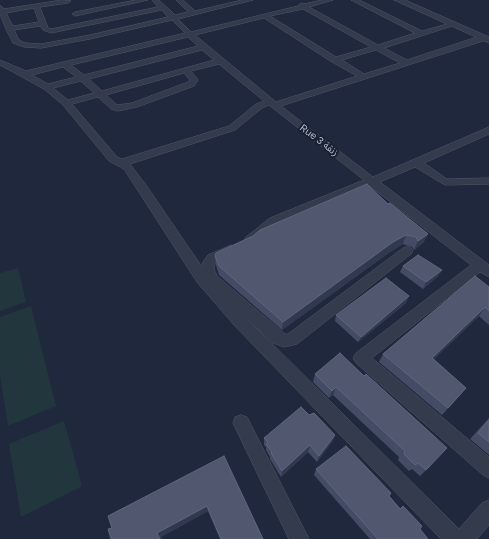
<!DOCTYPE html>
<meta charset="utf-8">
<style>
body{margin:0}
canvas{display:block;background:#20283d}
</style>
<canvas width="489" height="539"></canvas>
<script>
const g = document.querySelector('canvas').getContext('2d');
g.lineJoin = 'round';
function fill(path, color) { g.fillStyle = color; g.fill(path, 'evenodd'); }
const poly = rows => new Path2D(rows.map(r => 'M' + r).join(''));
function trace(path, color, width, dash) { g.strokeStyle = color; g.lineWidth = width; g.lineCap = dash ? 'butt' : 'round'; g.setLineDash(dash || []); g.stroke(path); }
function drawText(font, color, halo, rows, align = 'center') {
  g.font = font + ' "Golos Text","Noto Sans Arabic",sans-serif'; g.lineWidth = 4; g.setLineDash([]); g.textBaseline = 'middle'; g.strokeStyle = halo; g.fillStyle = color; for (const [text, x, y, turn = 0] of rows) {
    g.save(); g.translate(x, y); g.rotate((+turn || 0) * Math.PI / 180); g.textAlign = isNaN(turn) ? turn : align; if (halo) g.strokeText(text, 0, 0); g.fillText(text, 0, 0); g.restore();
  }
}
fill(poly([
 [18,268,26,302,0,311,0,273],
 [31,306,56,406,8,426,0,375,0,317],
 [64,421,82,486,21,517,9,444]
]), '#22363e');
const minor = poly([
 [62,0,71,1,68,3,40,7,48,28,51,29,158,7,152,0,159,0,175,15,188,12,176,0,183,0,195,11,242,0,253,0,178,19,191,32,298,6,301,3,304,4,322,0,333,0,309,7,378,45,415,33,351,0,359,0,422,31,451,23,455,23,455,25,384,48,407,60,480,36,486,36,486,40,281,106,373,177,489,127,489,134,424,163,447,179,489,178,489,184,445,185,415,167,380,182,489,265,489,277,480,272,372,358,489,457,489,478,483,475,356,363,353,358,356,353,471,265,370,186,278,224,254,243,250,244,246,243,244,240,246,237,270,218,364,180,269,105,262,108,235,130,130,164,146,185,202,267,203,262,208,255,231,245,235,247,237,250,235,253,215,263,214,269,217,276,285,334,288,334,403,248,407,246,411,248,413,251,411,254,297,344,284,347,273,343,242,314,459,529,482,503,489,500,489,525,477,539,441,539,234,325,197,282,124,169,109,161,63,105,44,89,0,65,0,60,26,71,185,33,172,20,90,39,41,48,24,47,13,43,6,29,0,14,0,5,4,9,62,0],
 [34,8,39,22,13,26,6,13,34,8],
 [303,9,371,47,336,57,270,16,303,9],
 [162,10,168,17,90,35,41,44,25,43,19,40,14,30,40,26,43,30,51,33,162,10],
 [264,18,332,62,357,76,276,102,195,35,264,18],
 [188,37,198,46,84,75,71,65,188,37],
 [202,50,214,60,102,91,89,79,202,50],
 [376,50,400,63,364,74,342,60,376,50],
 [219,64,264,101,256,104,229,126,122,159,117,157,72,104,98,97,111,109,118,111,137,107,194,86,198,80,191,71,219,64],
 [63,67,76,77,48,84,32,75,63,67],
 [184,73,190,80,188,82,132,103,117,105,106,95,184,73],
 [81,81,94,93,68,100,53,88,81,81],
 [136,0,148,0,75,16,72,14,75,12,136,0],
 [241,415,247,417,309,539,289,539,233,423,235,417,241,415]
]);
const tertiary = poly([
 [394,0,405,0,489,37,489,43,394,0]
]);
trace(minor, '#4f5568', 1);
trace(tertiary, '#4f5568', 1);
fill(minor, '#343b4d');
fill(tertiary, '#343b4d');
fill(poly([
 [388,204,428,234,423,243,414,250,412,247,403,244,390,252,282,330,219,275,216,265,215,256,253,236],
 [403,266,442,270,438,276,423,289,400,272],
 [489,287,489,325,479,316,434,359,466,388,442,415,379,362,383,354],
 [406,303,358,342,335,321,336,315],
 [340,353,426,470,420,476,412,469,409,471,398,460,399,457,333,395,329,398,313,382,315,374],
 [309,415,335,435,332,442,317,462,308,452,281,477,270,459,270,457,266,450,266,447,264,445,264,438],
 [489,418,489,455,470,439],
 [224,456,263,539,220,539,208,511,161,537,162,539,111,539,112,528],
 [316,469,389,496,428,539,370,539,314,475]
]), '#444c65');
fill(poly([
 [428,234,423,243,414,250,418,241],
 [406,235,403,244,390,252,282,330,283,322,393,242],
 [442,270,438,276,423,289,426,282],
 [409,296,406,303,358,342,361,337],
 [485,307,479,316,427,366,432,358],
 [336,387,333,395,329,398,332,391],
 [335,435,332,442,317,462,319,456],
 [310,445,308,452,281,477,282,471],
 [207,506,208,511,161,537,162,539,160,539,157,533]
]), '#313950');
const building = poly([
 [367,184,388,204,390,203,428,234,418,241,416,237,406,235,393,242,283,322,219,266,215,256,216,253,253,236,260,230,367,184],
 [418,255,442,270,426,282,403,266,418,255],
 [475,276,489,287,489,311,485,307,432,358,466,388,448,408,383,354,475,276],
 [386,278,409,296,361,337,336,315,386,278],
 [340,353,364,376,366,374,447,448,426,470,418,463,415,465,404,454,405,451,336,387,332,391,315,374,340,353],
 [301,407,309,415,314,413,335,435,319,456,310,445,282,471,271,453,272,452,266,444,268,442,264,438,301,407],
 [489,420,489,442,478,433,489,420],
 [346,446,391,493,389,496,400,509,403,506,422,526,420,529,428,539,378,539,316,469,346,446],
 [224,456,263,539,221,539,207,506,157,533,160,539,111,539,108,529,112,528,108,516,224,456]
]);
fill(building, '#50576f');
trace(building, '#5e667d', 1);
drawText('10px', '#afb5c9', '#192031', [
 ["Rue 3 زنقة",319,140,37]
]);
</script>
